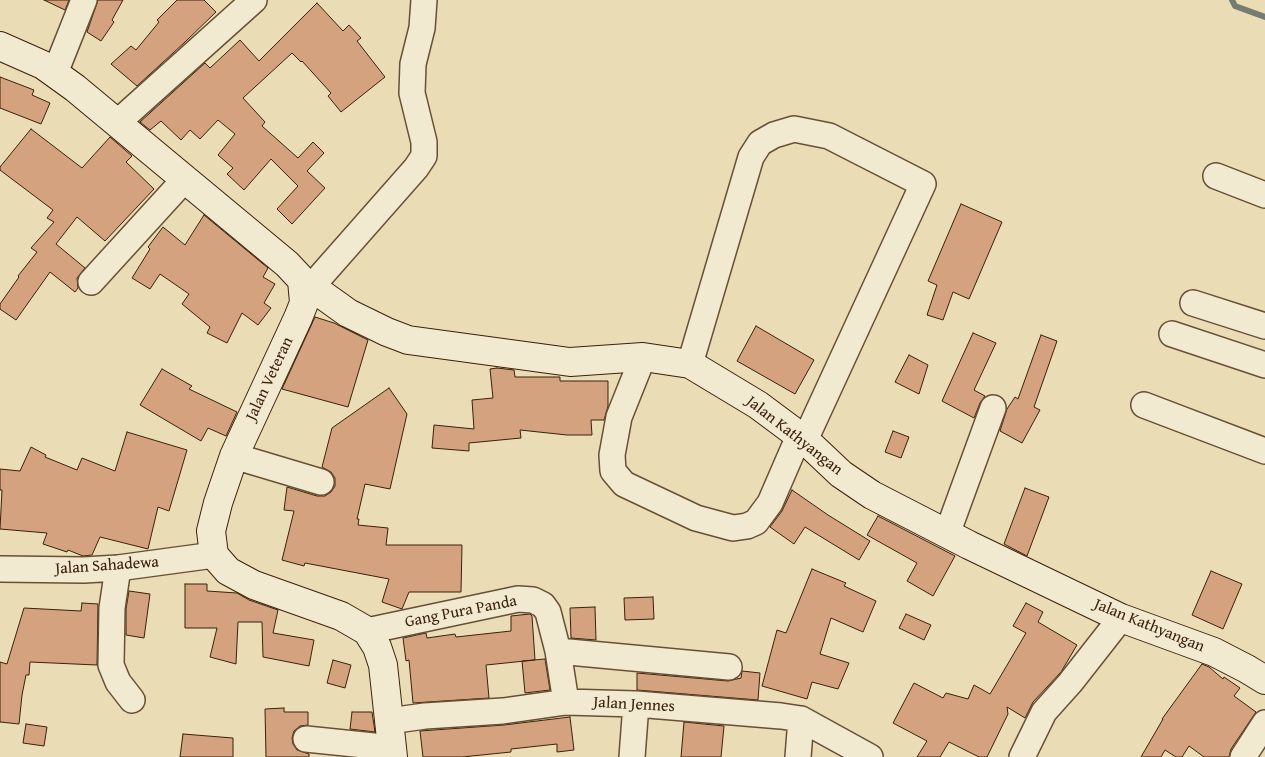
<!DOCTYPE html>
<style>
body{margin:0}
canvas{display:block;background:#eaddb6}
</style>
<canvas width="1265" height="757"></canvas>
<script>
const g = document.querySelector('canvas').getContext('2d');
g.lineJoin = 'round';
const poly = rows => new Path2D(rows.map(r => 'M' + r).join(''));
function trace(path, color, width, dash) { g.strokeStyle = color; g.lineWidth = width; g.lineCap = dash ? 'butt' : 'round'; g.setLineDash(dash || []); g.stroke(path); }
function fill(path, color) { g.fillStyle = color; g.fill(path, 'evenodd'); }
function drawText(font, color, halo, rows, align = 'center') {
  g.font = font + ' "Gentium Book Plus",serif'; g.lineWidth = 4; g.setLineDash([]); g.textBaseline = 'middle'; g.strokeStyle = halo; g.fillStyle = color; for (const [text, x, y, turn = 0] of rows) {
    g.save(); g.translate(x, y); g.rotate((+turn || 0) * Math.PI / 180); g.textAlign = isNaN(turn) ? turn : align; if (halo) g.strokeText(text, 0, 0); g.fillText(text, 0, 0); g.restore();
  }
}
trace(poly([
 [1232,0,1235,6,1265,17]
]), '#757d72', 6);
const building = poly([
 [44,0,69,0,65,10,44,0],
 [98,0,123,0,112,20,114,22,101,41,87,32,98,0],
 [177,0,204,0,216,12,185,42,137,86,111,64,131,46,136,50,159,22,157,20,177,0],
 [317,3,343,31,349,25,361,38,357,41,385,77,341,112,328,96,331,93,302,61,301,62,292,53,243,98,265,122,262,126,298,158,313,142,324,153,307,171,325,188,292,224,277,209,298,186,271,159,244,190,227,174,233,168,218,155,235,134,218,120,200,139,190,130,181,140,161,121,150,130,140,122,205,63,210,68,240,40,259,61,317,3],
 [0,77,34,90,32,95,50,103,41,124,0,108,0,77],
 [31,129,82,168,110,137,132,156,126,162,154,189,105,241,77,217,56,244,85,268,77,278,78,288,75,292,50,272,16,320,0,309,0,304,19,277,18,276,37,252,31,248,54,222,47,218,53,210,0,170,0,167,31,129],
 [961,204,1002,222,969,299,953,292,943,320,927,315,937,285,928,281,961,204],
 [204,215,268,268,263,277,275,284,264,303,271,308,258,325,242,313,227,343,207,333,210,327,182,304,189,294,160,274,150,289,132,278,150,249,148,247,163,227,185,245,204,215],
 [315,317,334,323,368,340,348,407,282,389,315,317],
 [756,326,814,360,795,394,737,361,756,326],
 [973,333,996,343,974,390,985,396,980,403,974,418,942,401,973,333],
 [1041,335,1057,341,1034,407,1040,410,1022,443,1000,431,1007,409,1015,397,1018,399,1041,335],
 [909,355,928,365,919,394,895,382,909,355],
 [497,368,514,370,515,377,560,377,560,381,608,381,608,406,604,420,591,420,592,435,567,435,520,430,521,438,469,443,469,451,432,448,434,425,474,429,472,400,493,398,490,369,497,368],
 [162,369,192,386,189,389,237,412,226,436,208,428,201,441,140,405,162,369],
 [389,388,407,414,390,489,365,484,357,519,359,519,358,525,388,528,386,545,462,545,461,592,409,592,402,609,382,602,389,579,305,563,304,566,282,560,294,511,284,510,287,487,317,496,325,496,331,492,335,486,335,478,331,472,322,467,332,428,389,388],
 [893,431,909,437,901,458,885,452,893,431],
 [127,432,187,450,169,511,158,507,148,549,100,537,92,555,83,556,68,550,67,552,43,544,47,533,0,529,2,490,0,490,0,469,20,471,31,447,46,455,45,457,77,470,82,458,115,471,127,432],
 [1025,488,1049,497,1027,556,1004,544,1025,488],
 [792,490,828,515,870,541,859,560,805,527,794,544,770,527,782,511,792,490],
 [878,516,955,556,933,596,907,581,917,563,867,535,878,516],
 [812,569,846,583,844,586,876,601,863,632,831,618,820,654,849,663,838,689,812,682,807,699,762,686,777,630,786,633,812,569],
 [1211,571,1242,584,1223,629,1192,615,1211,571],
 [185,584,207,584,207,591,237,593,249,600,278,610,273,633,314,640,309,666,263,657,262,622,238,622,236,664,210,657,217,628,185,628,185,584],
 [129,591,150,594,144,638,126,635,126,609,129,591],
 [653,597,654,619,625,620,624,598,653,597],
 [82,603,98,604,97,665,30,662,29,675,26,675,22,695,19,724,0,722,0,662,7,664,24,608,81,611,82,603],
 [1026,603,1043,612,1038,622,1077,645,1061,672,1033,702,1025,718,1007,707,1008,714,987,757,979,757,949,742,940,757,917,757,927,741,893,723,914,683,943,698,946,693,968,699,974,685,990,694,1026,633,1013,626,1026,603],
 [595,607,596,640,571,638,570,608,595,607],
 [530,614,532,616,535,660,486,665,489,698,413,703,409,660,406,661,403,638,426,633,427,638,455,634,456,637,511,631,511,616,530,614],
 [906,614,931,625,924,640,899,628,906,614],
 [545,659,550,690,525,693,522,661,545,659],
 [333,660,351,665,345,688,327,683,333,660],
 [1202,664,1209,667,1223,679,1224,677,1240,688,1234,696,1256,712,1231,749,1229,757,1204,757,1189,746,1182,757,1176,757,1165,750,1161,757,1141,757,1163,719,1162,719,1202,664],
 [742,671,760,673,758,700,637,690,637,673,728,681,741,678,742,671],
 [284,708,284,712,308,712,308,725,300,726,294,731,292,738,293,744,297,750,309,754,309,757,266,757,265,709,284,708],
 [352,712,372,712,375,732,350,729,352,712],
 [570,717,574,750,557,752,557,744,511,749,511,752,462,757,423,757,420,731,504,725,570,717],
 [684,722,724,726,721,757,681,757,684,722],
 [26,724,47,727,44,746,23,743,26,724],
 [183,734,233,738,233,757,180,757,183,734]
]);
fill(building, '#d4a27e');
trace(building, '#3b210a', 1);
const street = poly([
 [55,73,84,0],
 [118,122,254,0],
 [1216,176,1265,195],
 [91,282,185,179],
 [312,286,416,168,424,156,424,142,412,93,413,64,422,28,424,0],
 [1193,303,1265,326],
 [1172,334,1265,365],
 [643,357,619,417,612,455,613,471,624,484,696,518,733,528,747,526,756,522,770,503,799,436],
 [690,364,751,157,760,143,774,135,794,129,829,136,923,184,805,440],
 [1144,405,1265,451],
 [234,456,321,482],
 [947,534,993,408],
 [118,568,112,608,111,665,118,682,132,700],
 [0,569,84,570,118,568,214,555],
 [367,631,518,599,533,600,543,605,548,612,558,651,566,702],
 [558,651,729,667],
 [389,721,425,716,503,711,566,702,636,704,781,716,801,719,870,757],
 [306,739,393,748],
 [632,757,636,704],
 [798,757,801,719],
 [1022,757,1044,712,1070,683,1121,618],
 [1243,757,1265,723]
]);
const secondary = poly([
 [0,46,43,65,75,88,287,264,302,280,304,303,298,318,234,456,218,503,211,531,214,555,228,571,254,585,341,616,367,631,377,647,383,665,393,757],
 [302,280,348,313,387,332,408,340,570,362,643,357,690,364,758,405,805,440,841,474,872,495,969,545,1121,618,1214,652,1247,669,1265,680]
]);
trace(street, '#675035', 28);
trace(secondary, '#3b210a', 30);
trace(street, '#f1e9d0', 25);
trace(secondary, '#f1e9d0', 28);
drawText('16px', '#3b210a', '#f1e9d0', [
 ["Jalan Veteran",270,379,-65],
 ["Jalan Kathyangan",794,436,38],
 ["Jalan Sahadewa",107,566,-4],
 ["Gang Pura Panda",461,612,-11],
 ["Jalan Kathyangan",1149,626,22],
 ["Jalan Jennes",634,705,3]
]);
</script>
